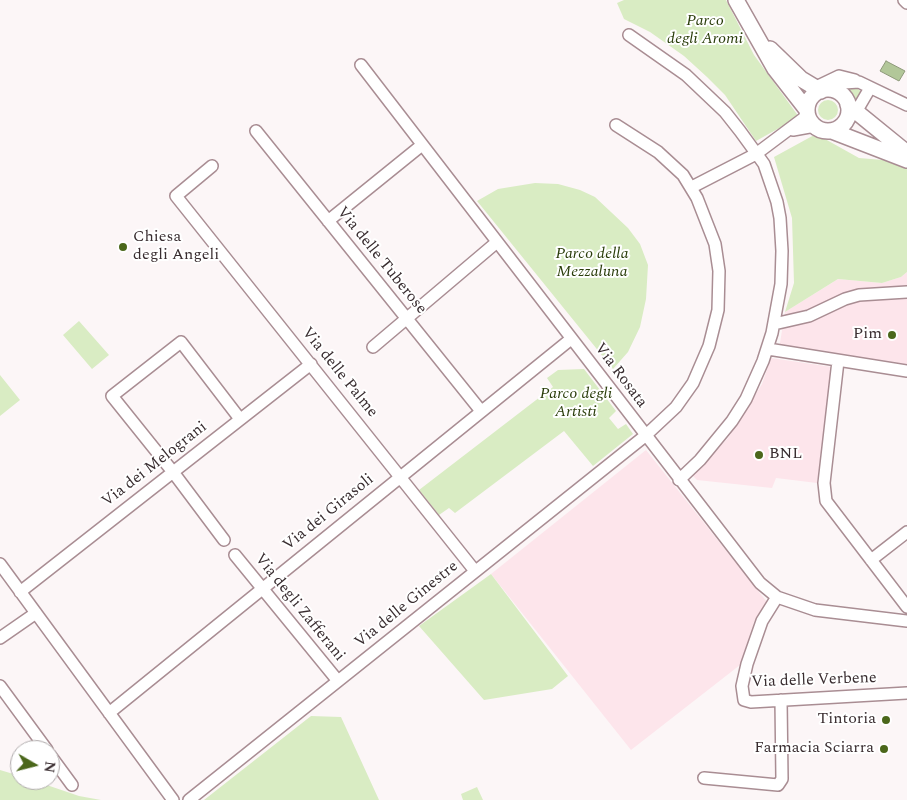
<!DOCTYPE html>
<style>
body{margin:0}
#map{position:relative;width:907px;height:800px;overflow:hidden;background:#fcf6f7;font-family:Spectral,serif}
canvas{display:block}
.north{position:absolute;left:10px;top:740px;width:50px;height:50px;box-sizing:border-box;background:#fff;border:1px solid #b0abac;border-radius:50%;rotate:98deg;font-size:14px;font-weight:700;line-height:20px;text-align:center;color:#392d30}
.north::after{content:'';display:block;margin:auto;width:18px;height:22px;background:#4b671b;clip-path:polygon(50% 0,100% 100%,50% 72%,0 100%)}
</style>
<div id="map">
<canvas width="907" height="800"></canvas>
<div class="north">N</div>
</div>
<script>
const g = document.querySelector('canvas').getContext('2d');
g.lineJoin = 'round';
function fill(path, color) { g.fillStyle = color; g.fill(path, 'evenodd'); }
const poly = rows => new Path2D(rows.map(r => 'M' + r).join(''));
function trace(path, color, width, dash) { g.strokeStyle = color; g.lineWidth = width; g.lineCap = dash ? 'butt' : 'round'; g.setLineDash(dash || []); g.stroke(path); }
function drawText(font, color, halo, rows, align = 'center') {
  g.font = font + ' Spectral,serif'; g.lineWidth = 4; g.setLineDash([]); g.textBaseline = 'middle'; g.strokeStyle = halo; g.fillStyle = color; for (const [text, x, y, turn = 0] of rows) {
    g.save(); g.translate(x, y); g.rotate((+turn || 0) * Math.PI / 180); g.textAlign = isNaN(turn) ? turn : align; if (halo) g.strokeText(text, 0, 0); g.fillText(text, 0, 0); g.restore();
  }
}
fill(poly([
 [907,272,907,367,779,349,785,312,838,279,882,283,901,277],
 [771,358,832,367,817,483,776,478,772,488,697,480,692,475,728,438,762,384],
 [646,450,767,602,754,622,740,665,631,750,491,574]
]), '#fde5eb');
fill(poly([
 [624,0,726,0,754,55,799,117,756,141,725,95,707,77,684,56,650,32,624,19,617,3],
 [855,87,862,92,854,102,840,90],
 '818 110a10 10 0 1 1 20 0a10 10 0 1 1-20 0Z',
 [816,134,859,158,883,160,907,169,907,272,901,277,882,283,838,279,785,312,794,283,792,218,774,157],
 [535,183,558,184,580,190,595,197,628,228,640,244,648,265,646,299,640,327,628,352,613,369,477,201,498,189],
 [79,321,109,355,92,369,63,335],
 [584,369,616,411,609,418,618,429,626,424,633,434,593,466,564,431,455,513,449,508,439,515,419,490,553,387,547,378,558,370],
 [0,375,20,400,0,416],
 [491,574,568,676,552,689,484,700,419,626],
 [311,716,341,717,379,800,204,800],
 [0,770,20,776,20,780,32,780,79,796,101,800,0,800],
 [477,787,483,800,463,800,461,794]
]), '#d9ecc3');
const water = poly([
 [886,61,905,71,899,81,880,71,886,61]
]);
fill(water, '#b2c799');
trace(water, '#8e997a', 1);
const minor = poly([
 [904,0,907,3],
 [629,35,686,75,725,112,740,131,764,164,777,202,780,218,782,251,781,284,772,333,763,361,746,399,732,421,700,460,679,480],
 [361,65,760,583,777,597,815,610,907,621],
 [816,87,839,76,855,80],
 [831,89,844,83,859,82,907,105],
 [856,112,870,88],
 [793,130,815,126],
 [256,131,481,411],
 [212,166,176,196,475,571],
 [692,187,756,154,808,115],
 [328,221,422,145],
 [774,324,809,316,845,299,859,295,907,292],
 [373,347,497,242],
 [768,349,907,371],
 [838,361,824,483,826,501,907,607],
 [224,540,173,472,112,396,181,342,240,419],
 [235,555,338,681],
 [871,560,907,532],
 [0,564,173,800],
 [20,592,311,364],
 [777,597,762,621,747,664,742,686,744,700,751,702,907,693],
 [0,638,36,613],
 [0,686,47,750],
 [109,713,571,339],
 [50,755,72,785],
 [704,778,778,785,782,779,781,700],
 [189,800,645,436,676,407,693,383,709,346,718,310,719,271,715,244,697,198,683,175,658,152,616,125]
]);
const major = poly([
 [736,0,775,69,807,110],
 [770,49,801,79,821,91],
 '807 110a21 21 0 1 1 42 0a21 21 0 1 1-42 0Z',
 [848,105,907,153],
 [832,131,907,160]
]);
trace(minor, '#a98d93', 14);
trace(major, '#a98d93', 18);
trace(minor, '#fff', 11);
trace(major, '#fff', 15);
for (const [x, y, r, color] of [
 [123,247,5,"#4b671b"],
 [892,335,5,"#4b671b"],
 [759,455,5,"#4b671b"],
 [886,720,5,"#4b671b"],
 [884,749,5,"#4b671b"]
]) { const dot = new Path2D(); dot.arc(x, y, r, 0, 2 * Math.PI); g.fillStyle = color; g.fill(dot); trace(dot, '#fff', 2); }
drawText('italic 16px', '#2a3d0a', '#fff', [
 ["Parco",705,22],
 ["degli Aromi",705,40],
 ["Parco della",592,255],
 ["Mezzaluna",592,273],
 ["Parco degli",576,395],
 ["Artisti",576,413]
]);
drawText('16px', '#392d30', '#fff', [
 ["Chiesa",133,238,"left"],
 ["degli Angeli",133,256,"left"],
 ["Pim",882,335],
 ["BNL",769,455,"left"],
 ["Tintoria",876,720],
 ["Farmacia Sciarra",874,749]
], 'right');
drawText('16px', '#392d30', '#fff', [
 ["Via delle Tuberose",381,261,51],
 ["Via delle Palme",339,373,51],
 ["Via Rosata",620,376,53],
 ["Via dei Melograni",155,465,-38],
 ["Via dei Girasoli",329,513,-39],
 ["Via delle Ginestre",407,605,-39],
 ["Via degli Zafferani",299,608,51],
 ["Via delle Verbene",814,681,-2]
]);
</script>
